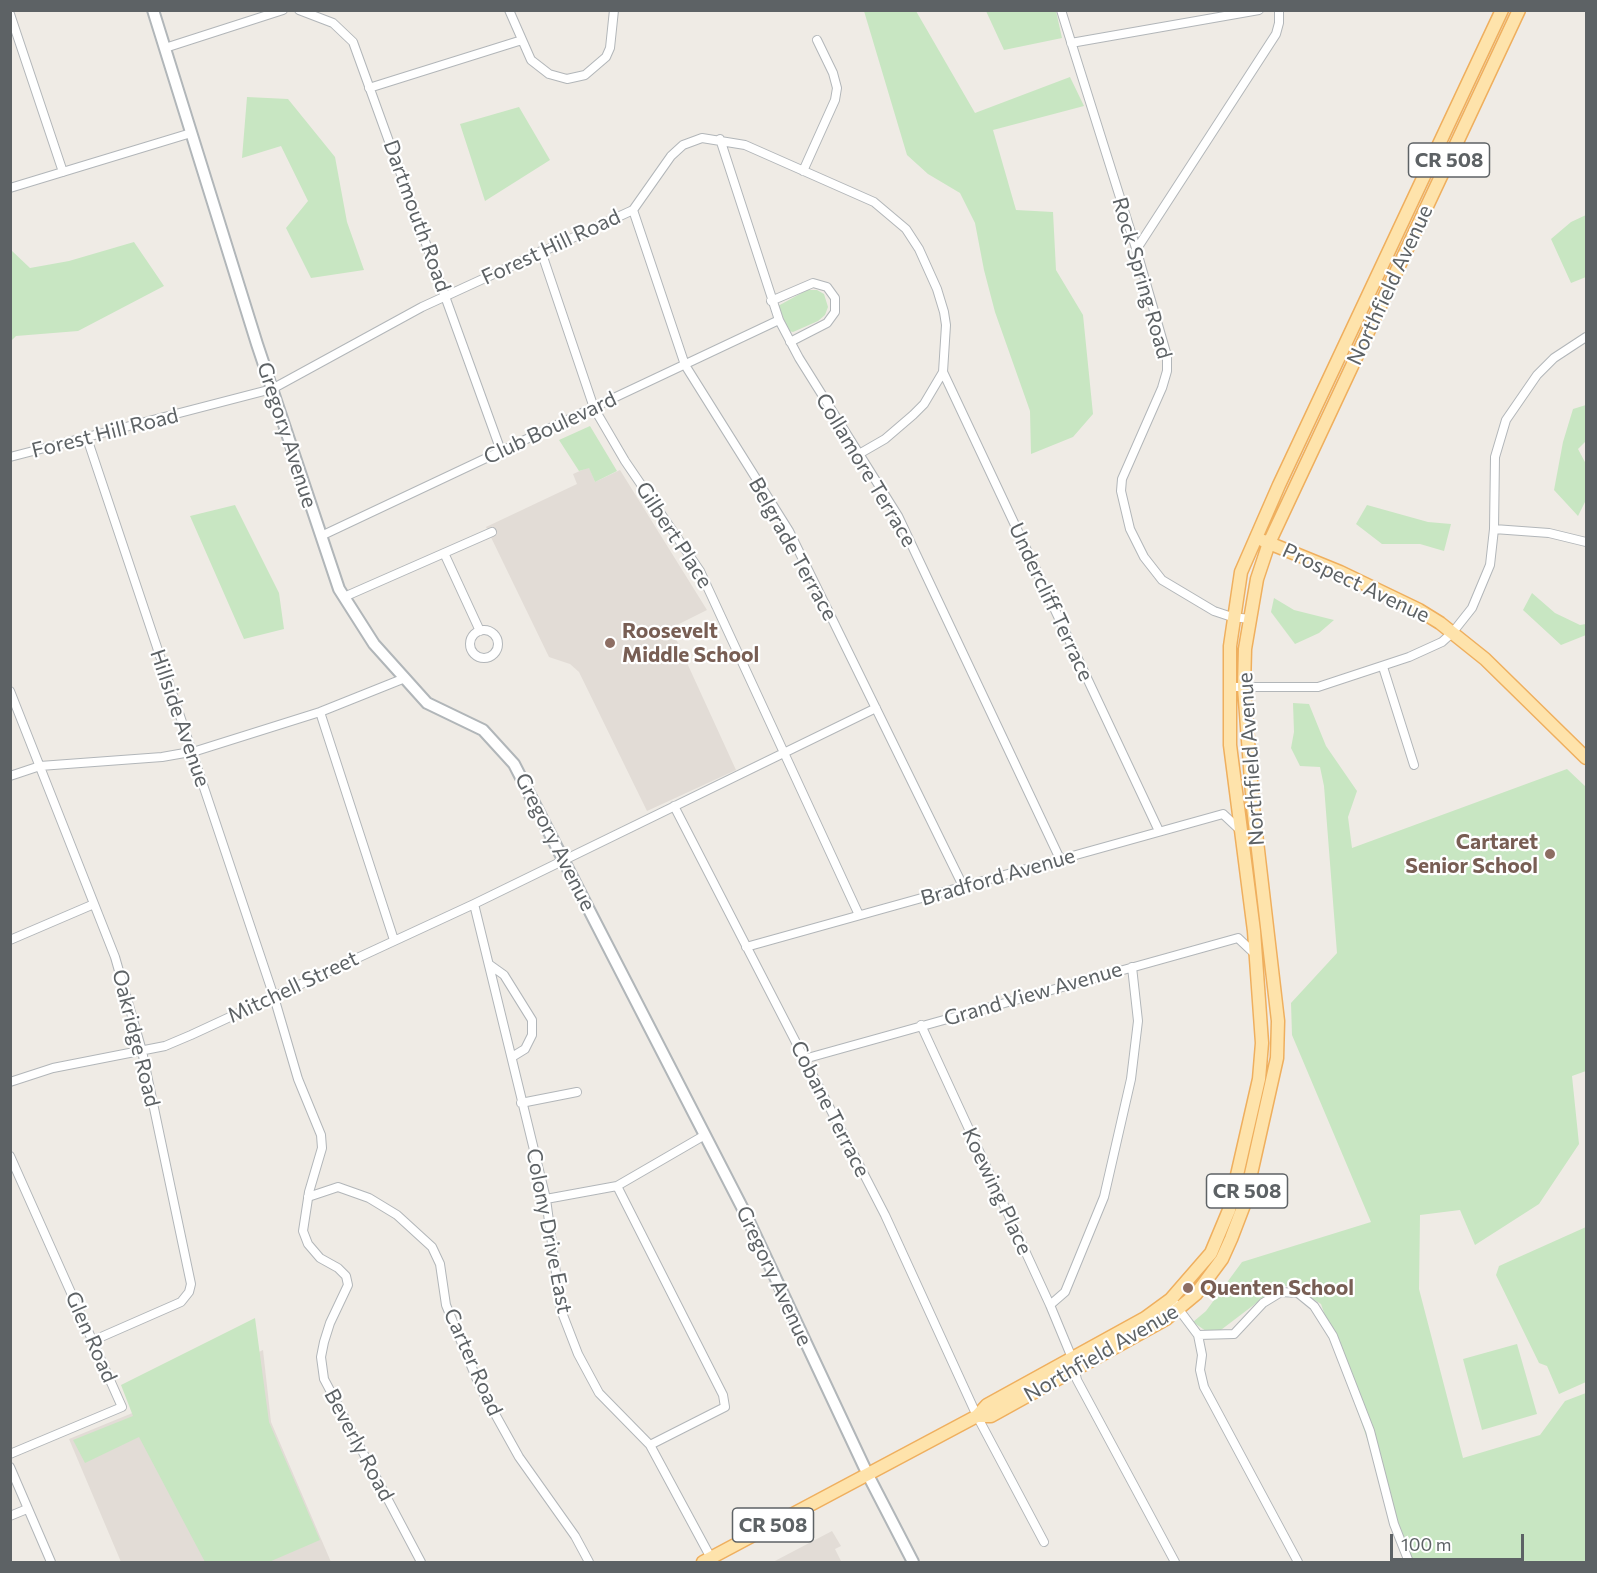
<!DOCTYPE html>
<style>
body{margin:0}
#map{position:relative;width:1597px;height:1573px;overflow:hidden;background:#efebe5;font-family:Commissioner,sans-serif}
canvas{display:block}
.frame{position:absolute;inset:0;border:12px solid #5d6265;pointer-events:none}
.scale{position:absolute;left:1390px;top:1534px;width:134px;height:27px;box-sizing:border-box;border:3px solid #5d6265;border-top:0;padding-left:8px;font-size:18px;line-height:21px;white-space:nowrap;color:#5d6265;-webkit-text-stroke:4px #fff;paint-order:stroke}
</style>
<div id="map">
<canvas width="1597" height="1573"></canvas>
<div class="frame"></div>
<div class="scale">100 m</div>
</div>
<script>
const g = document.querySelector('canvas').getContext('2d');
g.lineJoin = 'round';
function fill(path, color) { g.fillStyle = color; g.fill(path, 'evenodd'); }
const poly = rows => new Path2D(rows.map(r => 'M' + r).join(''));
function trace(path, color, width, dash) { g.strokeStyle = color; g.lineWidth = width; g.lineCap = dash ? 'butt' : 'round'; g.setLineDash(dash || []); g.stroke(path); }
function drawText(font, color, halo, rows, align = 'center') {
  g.font = font + ' Commissioner,sans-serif'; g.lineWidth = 4.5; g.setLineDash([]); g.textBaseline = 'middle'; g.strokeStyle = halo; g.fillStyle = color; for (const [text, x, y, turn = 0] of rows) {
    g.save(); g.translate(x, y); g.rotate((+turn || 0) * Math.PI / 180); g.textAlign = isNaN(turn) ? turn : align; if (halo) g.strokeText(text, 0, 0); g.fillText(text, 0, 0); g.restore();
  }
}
fill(poly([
 [589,467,595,482,620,470,707,610,671,628,736,770,647,811,579,672,570,664,549,657,486,527,577,484,573,474],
 [263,1350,271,1422,331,1562,121,1562,69,1439,130,1414],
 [832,1531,841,1546,835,1549,841,1561,773,1562]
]), '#e2dcd6');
fill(poly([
 [864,11,916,11,975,113,1070,77,1084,106,993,130,1016,210,1053,212,1056,270,1083,315,1093,414,1073,437,1031,454,1030,411,995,312,984,270,975,223,960,193,928,174,907,155],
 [986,11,1056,11,1062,38,1004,50],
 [247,97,288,99,335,157,347,222,364,270,311,278,286,228,308,201,281,146,242,158],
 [519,107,550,160,485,201,460,124],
 [1586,215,1586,277,1571,283,1551,239,1571,222],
 [134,242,164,286,78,331,16,336,11,341,11,250,30,268,69,261],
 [807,290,817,290,824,294,828,307,825,315,818,321,793,332,789,331,778,306],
 [1586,405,1586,441,1578,449,1586,464,1586,500,1578,516,1554,490,1563,442,1573,409],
 [590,426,617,471,595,482,589,468,579,471,559,440],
 [235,505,279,593,284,629,244,639,190,516],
 [1367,505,1428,522,1451,524,1444,551,1420,544,1382,544,1356,524],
 [1532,593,1555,613,1580,625,1586,624,1586,635,1561,645,1523,610],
 [1274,598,1294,610,1334,620,1319,633,1295,644,1271,612],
 [1293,703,1309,704,1326,746,1357,791,1348,817,1352,848,1567,769,1586,787,1586,1071,1572,1076,1579,1144,1539,1204,1475,1245,1460,1210,1420,1215,1419,1289,1463,1458,1540,1435,1565,1401,1586,1393,1586,1562,1409,1562,1321,1304,1291,1285,1276,1288,1213,1336,1193,1322,1206,1311,1242,1262,1371,1222,1292,1035,1291,1003,1337,953,1324,786,1320,767,1300,766,1291,748,1294,732],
 [1586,1227,1586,1382,1559,1394,1547,1366,1539,1363,1496,1275,1499,1266],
 [255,1318,269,1422,320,1540,269,1562,205,1562,139,1437,85,1463,73,1440,133,1416,121,1385],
 [1517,1344,1537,1414,1482,1430,1463,1359]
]), '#c8e6c2');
const street = poly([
 [299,10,333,23,353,42,501,451],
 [509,10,531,60,549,74,567,79,585,75,606,57,610,48,614,10],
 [1061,10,1135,245,1167,356,1167,371,1162,388,1122,479,1121,491,1130,529,1144,557,1162,580,1214,611,1232,617,1250,619],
 [10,14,63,172],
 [1071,43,1259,10],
 [165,48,283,10],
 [369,88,522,40],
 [720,139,779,320,799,358,898,516,1060,859],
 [803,171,835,100,837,88,833,73,817,40],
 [10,188,191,133],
 [633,210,685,365,789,531,963,886],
 [1136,250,1276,34,1279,23,1279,10],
 [541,251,594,408,625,461,700,571,859,915],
 [771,301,813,283,827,287,835,298,835,312,827,323,790,342],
 [943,372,1159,831],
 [87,438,274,997,298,1079,321,1135,322,1148,309,1192,303,1231,308,1244,320,1258,338,1268,346,1276,348,1285,330,1323,324,1342,321,1357,324,1379,421,1562],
 [10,457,272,389,422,307,633,210,671,156,683,145,702,138,745,145,874,202,906,229,919,249,937,289,944,312,946,325,943,372,924,404,913,415,885,439,859,454],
 [1494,529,1549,533,1586,542],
 [321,536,779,320],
 [444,553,480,631],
 [344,597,492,532],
 '470 644a14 14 0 1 1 28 0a14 14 0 1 1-28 0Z',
 [1383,667,1414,765],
 [1229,687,1318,687,1409,657,1442,642,1453,632,1472,608,1490,565,1494,529,1495,457,1506,420,1537,375,1554,358,1586,337],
 [10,691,115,957,142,1051,191,1284,189,1292,181,1302,92,1341],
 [320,712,394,940],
 [10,776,40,766,162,757,196,751,320,712,405,678],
 [674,806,885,1215,977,1416,1044,1542],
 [474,904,546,1199,561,1310,578,1354,599,1393,650,1445,711,1558],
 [10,940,94,904],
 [746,947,1223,814,1239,829],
 [490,965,504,975,532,1020,532,1035,525,1049,512,1057],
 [921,1025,1050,1305,1072,1358,1077,1380,1175,1562],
 [804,1059,1238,938,1256,955],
 [10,1082,53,1068,165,1046,191,1035,474,904,876,708],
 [521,1103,577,1092],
 [10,1156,122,1407,10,1454],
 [617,1186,723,1395,725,1407,650,1445],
 [308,1197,338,1187,369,1198,397,1215,432,1247,440,1264,446,1305,480,1387,519,1457,575,1536,589,1562],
 [546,1199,617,1186,705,1135],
 [1171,1299,1198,1335,1202,1355,1200,1370,1204,1387,1298,1562],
 [1050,1305,1065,1292,1104,1197,1131,1079,1138,1021,1132,967],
 [1198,1335,1234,1334,1263,1303,1281,1292,1298,1293,1314,1306,1333,1336,1370,1431,1394,1524,1409,1562],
 [10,1467,51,1562],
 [10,1516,27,1509]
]);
const secondary = poly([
 [153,10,257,344,339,589,374,644,427,703,483,730,514,764,745,1213,868,1475,913,1562]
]);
const primary = poly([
 [1264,541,1340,572,1419,610,1440,623,1485,659,1586,758],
 [977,1416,991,1416,1166,1319,1196,1294,1222,1259,1231,1239,1244,1205,1277,1058,1278,1021,1253,807,1244,687,1245,649,1257,579,1269,543,1519,10],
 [703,1562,977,1416,987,1405,1145,1318,1171,1299,1211,1253,1229,1210,1259,1079,1262,1043,1254,931,1230,745,1230,646,1241,572,1279,485,1502,10]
]);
trace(street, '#b2b6b9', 10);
trace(secondary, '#b1b6b9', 14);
trace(primary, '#efaf5e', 15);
trace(street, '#fff', 8);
trace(secondary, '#fff', 10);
trace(primary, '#fee3ab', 12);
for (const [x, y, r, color] of [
 [610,643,6,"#8d6e63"],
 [1550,854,6,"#8d6e63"],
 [1188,1288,6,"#8d6e63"]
]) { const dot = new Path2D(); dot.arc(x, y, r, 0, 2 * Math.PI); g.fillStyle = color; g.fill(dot); trace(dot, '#fff', 2); }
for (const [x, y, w] of [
 [1449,160,81],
 [1247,1191,81],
 [773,1525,81]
]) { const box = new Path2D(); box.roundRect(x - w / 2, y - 17, w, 34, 4.5); g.fillStyle = '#fff'; g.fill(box); trace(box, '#5d6265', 1.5); }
drawText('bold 20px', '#5d6265', null, [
 ["CR 508",1449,160],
 ["CR 508",1247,1191],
 ["CR 508",773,1525]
]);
drawText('21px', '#5d6265', '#fff', [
 ["Dartmouth Road",417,216,70],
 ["Forest Hill Road",551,247,-25],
 ["Rock Spring Road",1142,278,74],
 ["Northfield Avenue",1390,285,-65],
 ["Club Boulevard",550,428,-25],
 ["Forest Hill Road",105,433,-14],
 ["Gregory Avenue",287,435,72],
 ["Collamore Terrace",866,470,59],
 ["Gilbert Place",674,535,57],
 ["Belgrade Terrace",793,549,61],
 ["Prospect Avenue",1356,583,25],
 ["Undercliff Terrace",1051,602,65],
 ["Hillside Avenue",180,718,71],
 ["Northfield Avenue",1251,759,-94],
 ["Gregory Avenue",555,842,63],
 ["Bradford Avenue",998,877,-16],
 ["Mitchell Street",293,987,-25],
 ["Grand View Avenue",1033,994,-16],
 ["Oakridge Road",136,1038,76],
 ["Cobane Terrace",830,1109,63],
 ["Koewing Place",997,1191,65],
 ["Colony Drive East",549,1231,79],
 ["Gregory Avenue",774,1276,65],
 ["Glen Road",91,1337,66],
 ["Northfield Avenue",1101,1353,-30],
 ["Carter Road",473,1362,66],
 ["Beverly Road",359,1445,62]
]);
drawText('bold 21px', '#785e54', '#fff', [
 ["Roosevelt",622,631],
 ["Middle School",622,655],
 ["Cartaret",1538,842,"right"],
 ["Senior School",1538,866,"right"],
 ["Quenten School",1200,1288]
], 'left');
</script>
